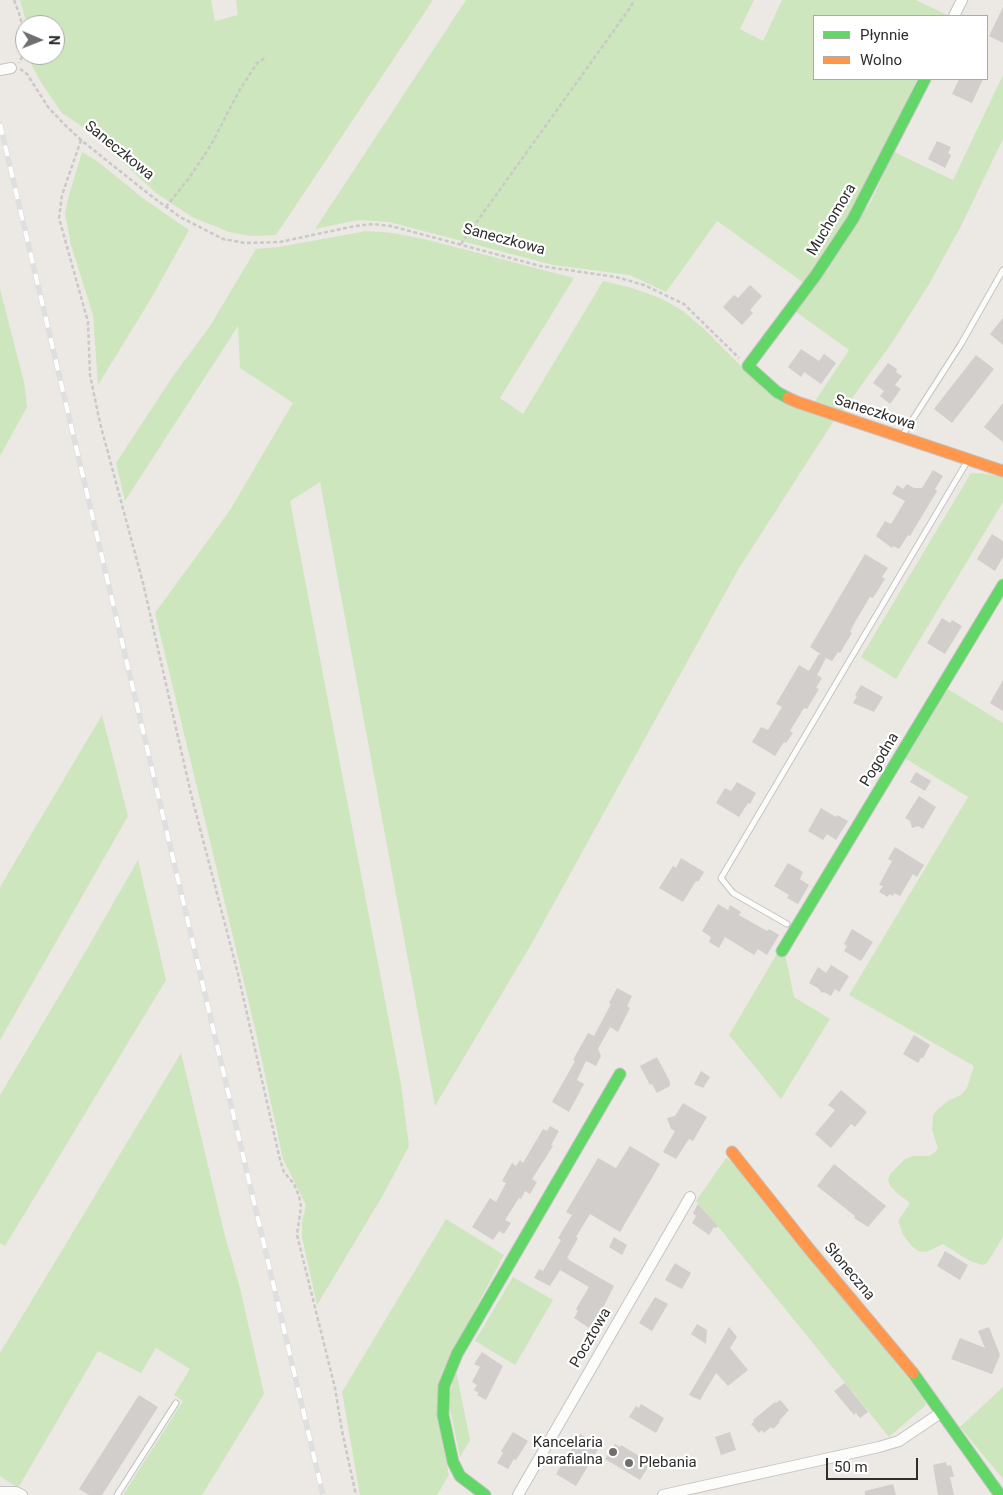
<!DOCTYPE html>
<meta charset="utf-8">
<style>
body{margin:0}
#map{position:relative;width:1003px;height:1495px;overflow:hidden;background:#ece8e4;font-family:Roboto,sans-serif}
canvas{display:block}
.legend{position:absolute;left:813px;top:15px;width:175px;height:65px;box-sizing:border-box;background:#fff;border:1px solid #ababab;margin:0;padding:6px 9px;list-style:none;font-size:15px;color:#2e2e2e}
.legend li{display:flex;align-items:center;gap:10px;height:25px}
.legend b{width:25px;border:1px solid #ababab}
.north{position:absolute;left:15px;top:15px;width:50px;height:50px;box-sizing:border-box;background:#fff;border:1px solid #ababab;border-radius:50%;rotate:91deg;font-size:14px;font-weight:700;line-height:20px;text-align:center;color:#2e2e2e}
.north::after{content:'';display:block;margin:auto;width:18px;height:22px;background:#706f6e;clip-path:polygon(50% 0,100% 100%,50% 72%,0 100%)}
.scale{position:absolute;left:826px;top:1458px;width:92px;height:22px;box-sizing:border-box;border:2px solid #2e2e2e;border-top:0;padding-left:6px;font-size:15px;line-height:18px;white-space:nowrap;color:#2e2e2e;-webkit-text-stroke:4px #fff;paint-order:stroke}
</style>
<div id="map">
<canvas width="1003" height="1495"></canvas>
<ul class="legend">
<li><b style="height:6px;background:#63d668"></b>Płynnie</li>
<li><b style="height:6px;background:#ff974d"></b>Wolno</li>
</ul>
<div class="north">N</div>
<div class="scale">50 m</div>
</div>
<script>
const g = document.querySelector('canvas').getContext('2d');
g.lineJoin = 'round';
function fill(path, color) { g.fillStyle = color; g.fill(path, 'evenodd'); }
const poly = rows => new Path2D(rows.map(r => 'M' + r).join(''));
function trace(path, color, width, dash) { g.strokeStyle = color; g.lineWidth = width; g.lineCap = dash ? 'butt' : 'round'; g.setLineDash(dash || []); g.stroke(path); }
function drawText(font, color, halo, rows, align = 'center') {
  g.font = font + ' Roboto,sans-serif'; g.lineWidth = 4.5; g.setLineDash([]); g.textBaseline = 'middle'; g.strokeStyle = halo; g.fillStyle = color; for (const [text, x, y, turn = 0] of rows) {
    g.save(); g.translate(x, y); g.rotate((+turn || 0) * Math.PI / 180); g.textAlign = isNaN(turn) ? turn : align; if (halo) g.strokeText(text, 0, 0); g.fillText(text, 0, 0); g.restore();
  }
}
fill(poly([
 [20,0,211,0,215,21,238,15,236,0,433,0,276,235,251,236,229,232,192,217,156,193,90,132,62,113,42,84,30,62,29,55,55,55,55,25,27,25],
 [466,0,754,0,740,29,763,41,782,0,916,0,947,15,947,16,814,16,814,79,917,79,858,203,804,283,717,221,666,292,630,275,553,265,389,222,358,220,315,229],
 [1003,75,1003,139,961,226,928,286,891,344,843,411,815,401,849,350,795,311,870,203,894,152,953,180],
 [82,152,97,161,144,199,189,230,152,297,98,385,93,315,71,245,65,213,69,195],
 [366,231,393,233,428,240,574,278,500,398,523,414,603,281,632,288,660,298,683,311,705,330,745,370,835,419,739,568,532,943,435,1106,320,482,290,501,401,1084,409,1146,383,1195,317,1305,302,1237,302,1222,306,1205,283,1159,255,1028,155,613,230,510,293,403,240,368,238,326,125,501,116,463,173,376,210,326,256,249,279,247],
 [0,289,24,382,27,407,0,456],
 [971,473,987,474,1003,477,1003,502,896,679,861,657],
 [946,688,1003,723,1003,1237,987,1263,982,1265,968,1260,943,1244,926,1252,918,1251,911,1245,903,1235,898,1221,910,1203,898,1194,890,1186,888,1180,890,1174,905,1159,913,1156,930,1156,935,1152,938,1148,932,1130,933,1115,938,1109,949,1100,961,1095,967,1088,974,1066,849,995,968,797,903,757],
 [102,715,128,816,0,1040,0,887],
 [138,860,166,980,5,1246,0,1243,0,1095,83,956],
 [777,954,785,954,794,997,830,1019,781,1099,729,1035],
 [181,1053,225,1236,240,1288,264,1394,202,1495,123,1495,183,1401,174,1395,190,1369,156,1348,141,1373,98,1351,18,1488,0,1476,0,1353],
 [726,1158,740,1167,924,1398,926,1405,889,1437,717,1225,696,1201],
 [446,1219,504,1255,441,1374,439,1405,442,1443,449,1475,437,1495,360,1495,342,1392],
 [513,1277,553,1300,515,1365,475,1341],
 [456,1371,470,1440,460,1457,450,1409,449,1396],
 [1003,1387,1003,1479,960,1427]
]), '#cee6be');
fill(poly([
 [1003,7,1003,43,989,36],
 [959,79,983,79,972,103,952,94],
 [937,141,951,147,948,153,951,155,945,168,928,159],
 [750,285,762,296,750,310,753,313,742,325,723,307,734,295,738,298],
 [1003,318,1003,345,990,334],
 [801,349,819,361,824,354,836,363,821,384,804,372,801,377,788,367],
 [976,355,994,369,952,423,934,409],
 [888,363,897,369,896,372,902,376,895,385,901,389,890,404,880,396,884,391,873,383],
 [1003,403,1003,442,984,427],
 [933,470,943,476,935,489,937,491,910,536,908,535,899,549,893,546,892,548,876,536,885,521,891,524,905,501,892,494,897,485,903,489,907,484,914,488,922,488],
 [992,534,1003,541,1003,557,995,571,977,559],
 [865,554,888,568,882,577,885,579,873,598,870,597,855,622,850,632,852,633,840,653,838,652,832,661,826,658,817,675,822,678,816,688,819,689,807,709,804,708,790,731,793,733,786,743,784,742,775,756,752,742,761,727,768,730,782,707,776,704,799,665,809,671,819,654,822,655,810,647],
 [942,618,950,623,952,620,962,626,945,654,927,643],
 [1003,680,1003,711,990,703],
 [861,685,883,697,874,712,853,703,857,696,855,695],
 [916,772,931,781,925,791,910,782],
 [737,782,756,793,750,804,748,803,739,817,716,803,725,788,731,791],
 [919,796,936,807,923,829,918,826,912,828,910,821,905,818],
 [821,808,836,817,837,815,848,821,836,840,827,834,823,840,808,831],
 [895,847,924,865,917,877,913,874,900,896,894,893,893,896,889,894,888,897,879,892,883,886,879,885,892,861,888,859],
 [681,858,704,872,698,882,696,881,683,902,659,888,673,866,676,868],
 [788,863,803,872,800,879,809,885,798,904,787,898,789,895,774,886],
 [718,904,728,910,730,905,741,912,739,915,767,931,769,929,779,935,767,955,758,949,754,955,725,937,719,948,709,942,711,937,702,931],
 [852,929,873,942,861,961,844,951,847,946,844,944],
 [831,965,849,976,839,992,835,989,831,996,824,992,822,993,818,988,809,983,818,967,826,973],
 [617,988,632,996,627,1006,630,1008,618,1032,610,1027,598,1049,601,1056,596,1066,586,1061,577,1080,584,1084,569,1112,552,1102,575,1061,573,1060,588,1033,594,1036,611,1004,609,1003],
 [914,1035,930,1045,923,1058,921,1058,918,1063,903,1054],
 [657,1057,670,1082,670,1086,657,1093,652,1084,650,1085,640,1066],
 [701,1071,710,1077,703,1088,694,1084],
 [841,1090,867,1112,855,1127,851,1124,831,1148,815,1134,835,1110,828,1105],
 [683,1103,707,1117,693,1141,689,1139,676,1159,663,1152,675,1131,671,1129,667,1118,675,1116],
 [550,1126,559,1131,551,1145,553,1146,532,1179,537,1182,530,1194,525,1191,521,1199,519,1198,505,1220,511,1223,504,1234,499,1231,493,1240,472,1227,490,1198,496,1202,506,1183,502,1181,512,1163,516,1166,520,1160,523,1163,543,1129,547,1131],
 [630,1146,660,1164,620,1232,590,1214,576,1237,578,1238,567,1258,569,1259,569,1260,614,1286,596,1321,594,1320,589,1328,574,1318,578,1311,576,1309,589,1287,560,1270,550,1286,534,1278,539,1269,543,1271,561,1240,558,1238,572,1215,566,1212,598,1158,616,1168],
 [834,1164,886,1206,868,1227,854,1218,855,1216,817,1186],
 [698,1204,718,1226,716,1228,714,1227,709,1235,692,1223,696,1216,693,1213],
 [614,1237,627,1245,622,1255,609,1247],
 [945,1251,968,1265,960,1280,937,1266],
 [675,1263,691,1273,682,1289,665,1280],
 [655,1297,668,1304,652,1331,639,1323],
 [697,1324,707,1330,706,1344,691,1334],
 [729,1327,737,1337,730,1348,748,1370,728,1386,716,1373,700,1400,689,1395],
 [989,1327,1000,1355,992,1374,951,1359,960,1338,985,1348,978,1331],
 [482,1352,503,1366,486,1400,477,1395,479,1393,474,1390,477,1385,472,1382,480,1367,474,1364],
 [845,1383,868,1412,860,1418,856,1413,854,1415,834,1391],
 [139,1395,158,1407,102,1495,89,1495,79,1489],
 [780,1400,789,1410,779,1421,780,1422,773,1429,771,1427,764,1433,762,1430,759,1433,751,1424,754,1422,753,1420,775,1402,776,1403],
 [641,1404,664,1418,656,1433,629,1417,636,1406,639,1408],
 [513,1432,528,1441,516,1460,514,1459,508,1469,497,1463,503,1453,501,1451],
 [730,1432,736,1450,721,1455,715,1437],
 [580,1434,600,1446,576,1486,556,1474],
 [615,1444,620,1447,621,1445,646,1460,645,1461,650,1464,640,1480,605,1459],
 [946,1462,947,1466,951,1465,954,1477,950,1477,954,1495,938,1495,933,1465],
 [893,1484,896,1495,865,1495,865,1491]
]), '#d1cecb');
const lane = poly([
 [902,436,961,344,1003,270],
 [787,924,733,893,721,878,968,460],
 [117,1495,176,1403]
]);
const street = poly([
 [954,16,962,0],
 [0,70,11,68],
 [0,1492,16,1492,22,1495],
 [518,1495,690,1197],
 [663,1495,879,1447,899,1441,942,1412]
]);
const fast = poly([
 [788,398,777,392,748,366,816,275,853,219,925,79],
 [782,951,1003,585],
 [913,1373,1000,1495],
 [485,1495,460,1476,453,1462,443,1415,444,1386,457,1354,620,1074]
]);
const slow = poly([
 [788,398,797,402,1003,471],
 [732,1152,810,1250,913,1373]
]);
trace(lane, '#c5c4c5', 7);
trace(street, '#c5c4c5', 12);
trace(fast, '#c5c4c5', 13);
trace(slow, '#c5c4c5', 13);
trace(poly([
 [14,0,19,13,23,28,24,53,19,63],
 [20,69,27,74,48,107,64,124,81,140,150,195,180,217,223,239,245,243,280,242,355,226,373,224,391,226,540,266,616,277,644,285,684,304,739,358],
 [81,140,62,195,59,218,88,322,90,375,100,423,143,583,191,794,238,974,280,1160,284,1172,294,1184,299,1196,301,1207,297,1235,335,1388,342,1431,356,1495],
 [166,207,189,178,211,145,239,91,257,63,266,57],
 [461,244,630,8,634,0]
]), '#c9c9c8', 2.5, [4, 2.5]);
trace(lane, '#fcfcfb', 5);
trace(street, '#fcfcfb', 10);
trace(fast, '#63d668', 11);
trace(slow, '#ff974d', 11);
const rail = poly([
 [0,124,323,1495]
]);
trace(rail, '#dfdfe1', 5.5);
trace(rail, '#fff', 4, [11]);
for (const [x, y, r, color] of [
 [613,1452,5,"#706f6e"],
 [629,1463,5,"#706f6e"]
]) { const dot = new Path2D(); dot.arc(x, y, r, 0, 2 * Math.PI); g.fillStyle = color; g.fill(dot); trace(dot, '#fff', 2); }
drawText('15px', '#2e2e2e', '#fff', [
 ["Saneczkowa",119,151,39],
 ["Muchomora",832,220,-59],
 ["Saneczkowa",504,240,15],
 ["Saneczkowa",875,413,18],
 ["Pogodna",880,760,-59],
 ["Słoneczna",849,1272,50],
 ["Pocztowa",591,1338,-60]
]);
drawText('15px', '#2e2e2e', '#fff', [
 ["Kancelaria",603,1443],
 ["parafialna",603,1460],
 ["Plebania",639,1463,"left"]
], 'right');
</script>
